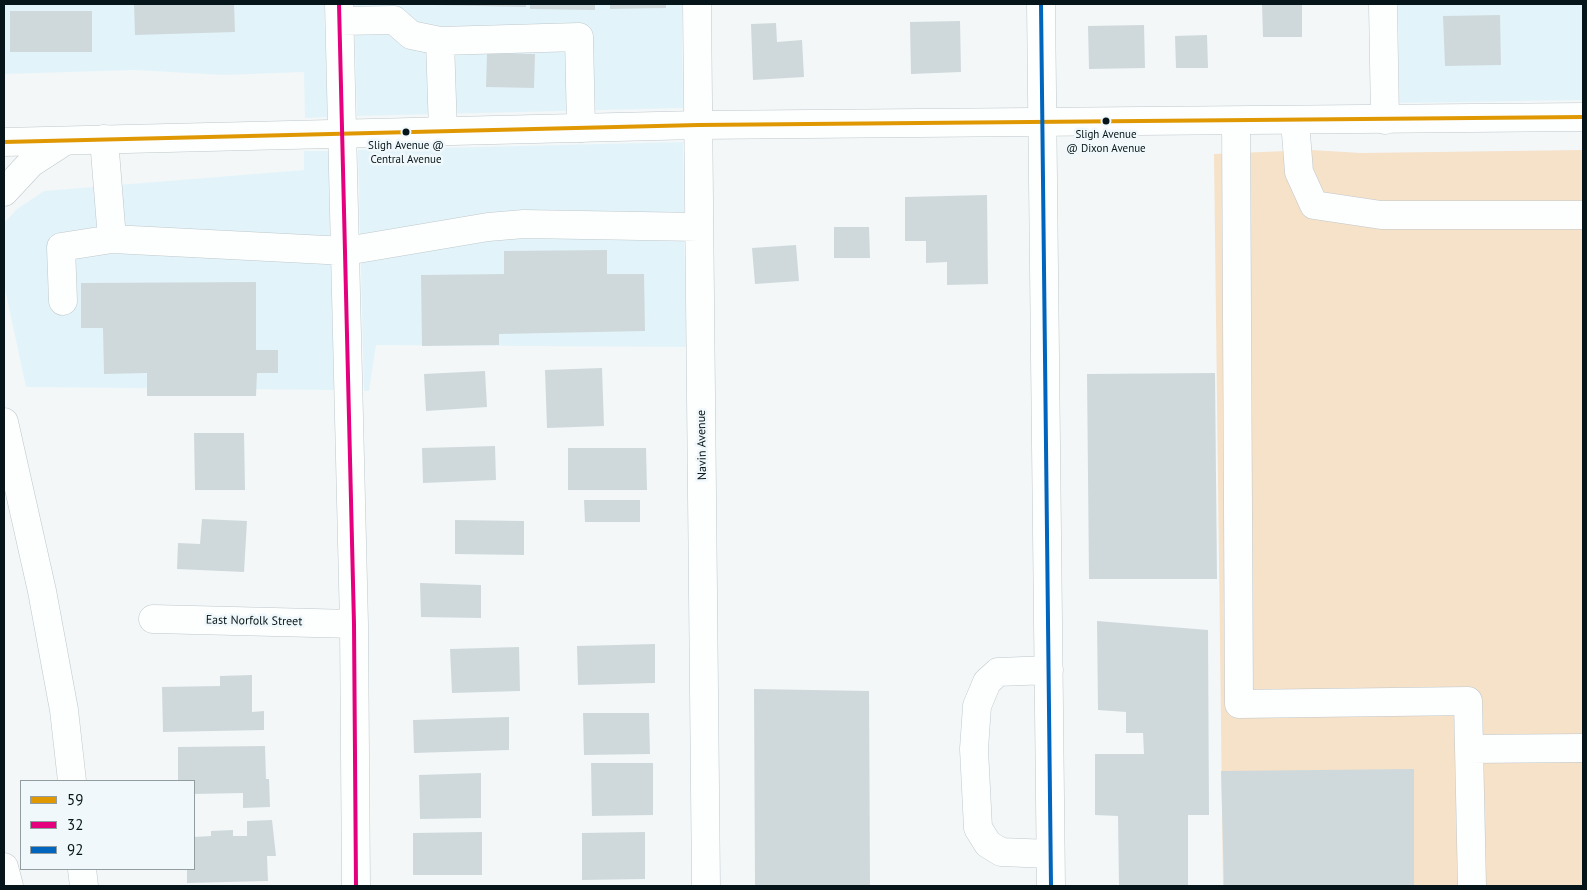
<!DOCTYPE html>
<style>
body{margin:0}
#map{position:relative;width:1587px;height:890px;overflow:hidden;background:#f3f7f8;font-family:"PT Sans",sans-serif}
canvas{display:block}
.frame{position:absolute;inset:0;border:5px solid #051519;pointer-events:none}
.legend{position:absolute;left:20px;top:780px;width:175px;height:90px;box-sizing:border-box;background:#f0f8fb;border:1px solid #929da1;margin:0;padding:6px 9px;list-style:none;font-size:15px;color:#051519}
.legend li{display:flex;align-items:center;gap:10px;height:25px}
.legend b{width:25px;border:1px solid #929da1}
</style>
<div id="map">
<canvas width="1587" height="890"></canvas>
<div class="frame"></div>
<ul class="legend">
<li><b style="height:6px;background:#df9802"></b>59</li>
<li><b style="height:6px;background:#e5007d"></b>32</li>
<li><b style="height:6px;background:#0065bd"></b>92</li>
</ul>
</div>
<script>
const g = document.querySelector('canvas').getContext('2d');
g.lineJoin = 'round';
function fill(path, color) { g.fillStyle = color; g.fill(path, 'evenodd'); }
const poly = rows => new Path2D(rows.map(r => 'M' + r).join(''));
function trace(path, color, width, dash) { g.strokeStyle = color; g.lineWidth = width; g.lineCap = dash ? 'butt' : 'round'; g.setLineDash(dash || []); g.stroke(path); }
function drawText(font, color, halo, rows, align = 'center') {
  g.font = font + ' "PT Sans",sans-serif'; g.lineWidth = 5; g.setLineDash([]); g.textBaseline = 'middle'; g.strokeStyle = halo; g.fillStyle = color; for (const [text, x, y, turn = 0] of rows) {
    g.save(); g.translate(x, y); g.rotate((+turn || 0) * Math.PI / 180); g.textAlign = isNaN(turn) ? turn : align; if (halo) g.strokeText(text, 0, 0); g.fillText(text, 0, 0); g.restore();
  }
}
fill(poly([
 [4,4,324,4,328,117,305,118,304,72,225,75,134,70,4,74],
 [354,4,682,4,683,108,357,116],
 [1398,4,1583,4,1583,100,1399,103],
 [683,142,686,347,376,345,369,391,364,391,358,150],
 [304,151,329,151,334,390,26,387,4,284,4,223,17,209,44,191,304,170]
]), '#e2f4fa');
fill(poly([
 [1311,150,1361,153,1583,150,1583,886,1223,886,1214,154]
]), '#f6e1c9');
fill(poly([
 [134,4,234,4,235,32,135,35],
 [430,4,526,4,526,7,430,5],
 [530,4,595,4,595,10,530,9],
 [610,4,666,4,666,8,610,9],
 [1262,4,1302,4,1302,37,1263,37],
 [10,11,92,11,92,52,10,52],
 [1500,15,1501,65,1445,66,1443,16],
 [960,21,961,72,911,74,910,22],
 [776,23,777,42,802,40,804,77,753,80,751,24],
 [1144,25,1145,68,1089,69,1088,26],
 [1207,35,1208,68,1176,68,1175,36],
 [487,53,535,54,534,88,486,87],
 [987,195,988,284,947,285,947,262,926,263,926,241,905,241,905,197],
 [834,227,869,227,870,258,834,258],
 [796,245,799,281,755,284,752,248],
 [607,250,607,274,644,274,645,331,499,334,499,345,422,346,421,275,504,274,504,251],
 [256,282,256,350,278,350,278,373,257,373,256,396,147,396,147,373,104,374,103,328,81,328,81,283],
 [602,368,604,426,547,428,545,370],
 [485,371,487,407,426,411,424,374],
 [1215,373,1217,579,1089,579,1087,374],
 [194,433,244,433,245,490,195,490],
 [495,446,496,480,423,483,422,448],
 [568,448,646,448,647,490,568,490],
 [584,500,640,500,640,522,585,522],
 [202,519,247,521,244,572,177,569,178,543,200,544],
 [455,520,524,521,524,555,455,554],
 [420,583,481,585,481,618,421,617],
 [1097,621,1208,630,1209,815,1188,815,1188,886,1119,886,1118,816,1095,815,1095,754,1144,754,1143,733,1126,733,1126,712,1098,710],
 [655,644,655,683,578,685,577,646],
 [519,647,520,691,452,693,450,649],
 [252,675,252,712,264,711,264,730,163,732,162,687,220,686,220,676],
 [754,689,869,691,870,886,755,886],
 [583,713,649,713,650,754,584,755],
 [509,717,509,750,414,753,413,720],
 [265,746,266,779,269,779,270,807,243,808,243,793,194,794,194,781,178,781,178,747],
 [591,763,653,763,653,815,592,816],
 [1414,769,1414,886,1224,886,1221,771],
 [481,773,481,818,420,819,419,775],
 [272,820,276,856,267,856,268,881,187,883,187,869,194,869,194,837,211,836,211,831,233,830,233,836,247,836,247,821],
 [482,832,482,875,413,875,413,833],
 [645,832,645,879,582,880,582,833]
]), '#cfd9dc');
const minor = poly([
 [339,4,354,624,356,886],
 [697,4,706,886],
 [1041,4,1051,886],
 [1383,4,1385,120],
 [340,21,394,20,411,35,440,41],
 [1236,121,1239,704,1468,701,1472,886],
 [1295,121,1299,172,1314,205,1381,215,1583,215],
 [443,131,440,41,579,37,581,128],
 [104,139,112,239,346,251,488,227,524,224,699,227],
 [63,301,61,247,112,239],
 [153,619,354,624],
 [1049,670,998,672,987,682,977,706,974,749,978,828,988,844,1001,852,1050,854],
 [1469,749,1583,748]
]);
const major = poly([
 [4,142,698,125,1583,117]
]);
const highway = poly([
 [4,192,31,163,65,141],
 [4,422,42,591,64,710,72,781],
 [4,867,9,886],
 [82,869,84,886]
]);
trace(minor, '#bfc8cb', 29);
trace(major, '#bfc8cb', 29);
trace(highway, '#bfc8cb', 29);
trace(minor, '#fdfefe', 28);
trace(major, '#fdfefe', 28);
trace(highway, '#fdfefe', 28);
trace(poly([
 [4,142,698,125,1583,117]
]), '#df9802', 4);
trace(poly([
 [339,4,354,624,356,886]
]), '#e5007d', 4);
trace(poly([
 [1041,4,1051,886]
]), '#0065bd', 4);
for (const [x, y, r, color] of [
 [1106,121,4.5,"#051519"],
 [406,132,4.5,"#051519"]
]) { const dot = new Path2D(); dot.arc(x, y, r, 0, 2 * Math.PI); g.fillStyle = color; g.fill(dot); trace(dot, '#f0f8fb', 2); }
drawText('11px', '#051519', '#f0f8fb', [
 ["Sligh Avenue",1106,135],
 ["@ Dixon Avenue",1106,149],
 ["Sligh Avenue @",406,146],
 ["Central Avenue",406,160]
]);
drawText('12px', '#051519', '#f0f8fb', [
 ["Navin Avenue",702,445,-91],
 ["East Norfolk Street",254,621,1]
]);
</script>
